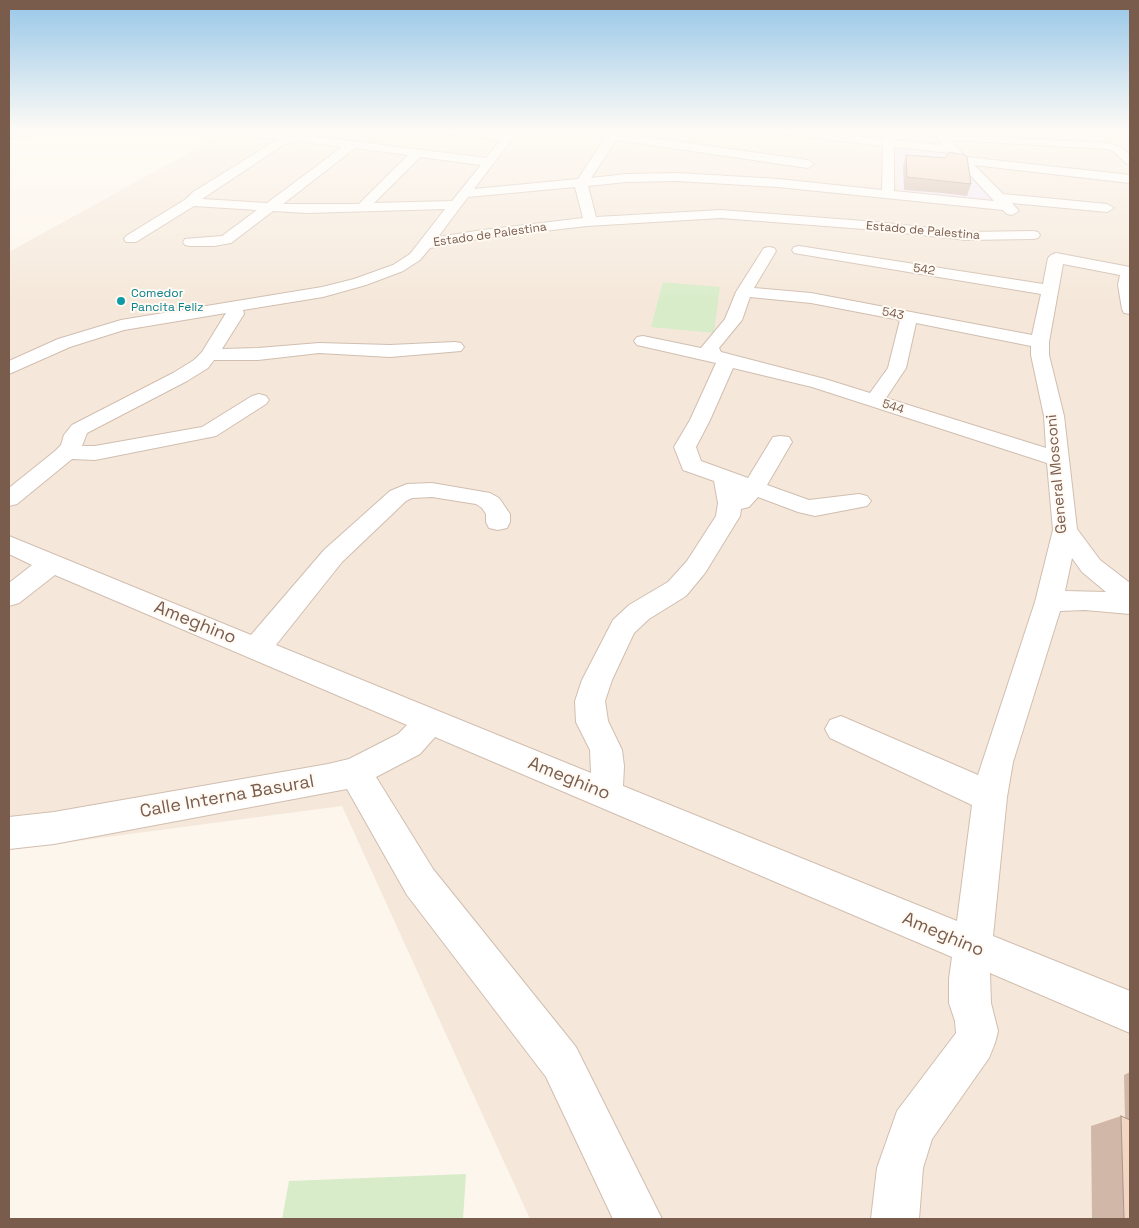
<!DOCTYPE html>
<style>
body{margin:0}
#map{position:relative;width:1139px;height:1228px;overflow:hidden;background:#fdf6ec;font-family:"Space Grotesk",sans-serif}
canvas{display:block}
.frame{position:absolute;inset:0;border:10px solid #7a5c4d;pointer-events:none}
</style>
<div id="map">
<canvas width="1139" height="1228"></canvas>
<div class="frame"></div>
</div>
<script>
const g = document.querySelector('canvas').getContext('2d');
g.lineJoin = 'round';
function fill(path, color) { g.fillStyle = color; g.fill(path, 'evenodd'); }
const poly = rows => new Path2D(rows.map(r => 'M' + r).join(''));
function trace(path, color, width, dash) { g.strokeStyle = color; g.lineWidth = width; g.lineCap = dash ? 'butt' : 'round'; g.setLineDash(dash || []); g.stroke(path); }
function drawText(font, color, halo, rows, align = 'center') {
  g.font = font + ' "Space Grotesk",sans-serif'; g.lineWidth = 4; g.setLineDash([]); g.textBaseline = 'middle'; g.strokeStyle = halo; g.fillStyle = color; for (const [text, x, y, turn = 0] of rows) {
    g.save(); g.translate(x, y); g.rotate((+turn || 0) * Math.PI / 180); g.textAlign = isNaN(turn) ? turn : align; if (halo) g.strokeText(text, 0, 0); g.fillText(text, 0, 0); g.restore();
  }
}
fill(poly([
 [228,131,1130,131,1130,1219,530,1219,342,806,9,850,9,252]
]), '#f5e8da');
fill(poly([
 [895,147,953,153,999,202,911,194,899,191]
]), '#f3e8fa');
fill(poly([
 [663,282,720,287,714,333,651,327],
 [466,1174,463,1219,282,1219,289,1181]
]), '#d8ecc9');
const minor = poly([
 [16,131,40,131,39,133,9,139,9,133,16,131],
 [273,131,486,158,500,140,446,134,441,131,478,131,505,134,507,131,518,131,474,189,578,179,605,138,579,134,574,131,626,131,624,134,808,160,814,164,808,168,616,140,591,178,626,174,678,173,778,179,882,190,883,146,782,134,777,131,815,131,884,139,881,131,892,131,894,140,943,145,935,136,936,134,1108,143,1121,147,1130,155,1130,164,1126,163,1113,151,1107,149,950,140,966,157,1130,175,1130,183,974,165,1003,194,1107,204,1114,208,1107,212,1012,203,1019,211,1012,215,1007,214,1003,210,778,187,678,181,626,182,588,186,596,217,721,210,877,222,966,232,1033,231,1038,232,1040,235,1038,238,1033,239,966,240,877,230,721,218,587,226,483,238,430,248,420,260,403,271,366,285,323,297,243,310,244,314,222,349,258,348,319,343,390,345,455,342,461,343,464,347,461,351,390,357,319,353,258,360,214,360,208,368,187,381,87,433,82,446,95,446,202,427,252,396,259,394,266,396,269,400,266,404,216,436,95,460,72,459,17,504,9,506,9,488,55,451,61,445,64,435,72,425,173,373,194,360,202,352,226,313,124,330,70,347,9,374,9,361,58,339,121,320,322,287,354,279,393,265,410,254,445,209,307,213,273,211,231,243,214,246,190,246,185,245,183,242,185,239,222,236,257,210,194,206,136,242,126,242,124,239,126,236,186,199,193,192,275,141,281,139,247,137,243,136,242,134,243,132,273,131],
 [297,141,342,147,267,203,202,199,283,145,297,141],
 [894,147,950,153,994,201,894,191,894,147],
 [355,148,408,155,359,204,283,204,355,148],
 [420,157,481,165,452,201,374,203,420,157],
 [575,187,583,218,483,230,438,237,468,197,575,187],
 [799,246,1043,284,1048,258,1051,255,1056,253,1130,267,1130,314,1124,313,1122,309,1118,285,1120,275,1063,264,1049,342,1049,355,1064,416,1077,529,1100,560,1130,583,1130,614,1085,610,1060,611,1013,762,1007,797,993,936,1130,991,1130,1033,990,973,991,1003,998,1031,995,1043,989,1058,932,1139,923,1168,919,1219,871,1219,877,1168,897,1111,956,1033,955,1021,949,1003,949,979,952,957,435,737,420,754,376,777,433,869,576,1047,662,1219,613,1219,546,1077,407,895,347,789,54,844,9,849,9,817,54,812,328,764,349,759,398,734,407,725,55,575,19,603,9,606,9,583,32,565,9,554,9,536,251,635,324,550,390,491,407,484,432,483,490,493,499,498,510,514,510,522,507,528,498,530,489,528,486,522,486,514,482,508,476,504,432,497,412,498,406,501,342,562,276,645,591,773,590,750,576,722,575,701,582,680,613,620,629,605,668,582,687,561,716,516,718,503,714,481,683,470,674,447,690,420,716,363,637,345,634,341,637,337,643,336,701,348,725,319,736,292,762,251,764,248,769,247,774,248,776,251,754,288,811,293,1032,335,1041,294,794,253,792,250,794,247,799,246],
 [750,297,811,303,900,320,888,368,870,393,825,379,721,352,719,348,742,320,750,297],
 [916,323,1031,346,1031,355,1044,416,1046,448,886,398,906,368,916,323],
 [733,368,812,387,1047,463,1053,530,1035,602,978,775,841,716,830,720,825,729,830,738,972,805,957,921,623,786,624,766,622,750,608,721,605,701,612,680,634,633,649,619,686,596,705,573,740,516,741,509,749,507,758,497,798,512,815,516,867,506,871,501,867,496,859,494,809,500,767,485,792,442,789,437,781,436,773,437,748,478,701,461,696,447,710,420,733,368],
 [1072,558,1082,572,1106,592,1065,591,1072,558]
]);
trace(minor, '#d1beb0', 2);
fill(minor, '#fff');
fill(poly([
 [906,155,945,158,971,184,967,196,942,193,904,190,903,167],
 [1130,1072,1130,1219,1092,1219,1091,1126,1121,1116,1125,1118,1124,1075]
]), '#d1b7a8');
const building = poly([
 [949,152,965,155,967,157,971,184,907,177,906,155,945,158,949,152],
 [1121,1116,1130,1120,1130,1219,1124,1219,1121,1116]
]);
fill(building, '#f3d5c3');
trace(building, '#aa9588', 1);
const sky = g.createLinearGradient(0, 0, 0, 303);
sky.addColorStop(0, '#97c7e8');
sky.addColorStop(0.43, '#fefbf6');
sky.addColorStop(1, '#fefbf600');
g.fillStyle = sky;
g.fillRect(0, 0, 1139, 303);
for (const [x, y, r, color] of [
 [121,301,5,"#0f9aa8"]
]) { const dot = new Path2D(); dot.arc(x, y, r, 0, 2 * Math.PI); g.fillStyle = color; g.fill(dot); trace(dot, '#fffaf3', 2); }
drawText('12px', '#7a5c4d', '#fffaf3', [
 ["Estado de Palestina",923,231,5],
 ["Estado de Palestina",490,235,-8],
 ["542",924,270,9],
 ["543",893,314,11],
 ["544",893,407,18]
]);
drawText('12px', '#0d838f', '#fffaf3', [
 ["Comedor",131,294],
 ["Pancita Feliz",131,308]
], 'left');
drawText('15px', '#7a5c4d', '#fffaf3', [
 ["General Mosconi",1057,474,-95]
]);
drawText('18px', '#7a5c4d', '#fffaf3', [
 ["Ameghino",195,623,22],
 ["Ameghino",569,779,22],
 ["Calle Interna Basural",227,797,-10],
 ["Ameghino",943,935,23]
]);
</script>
